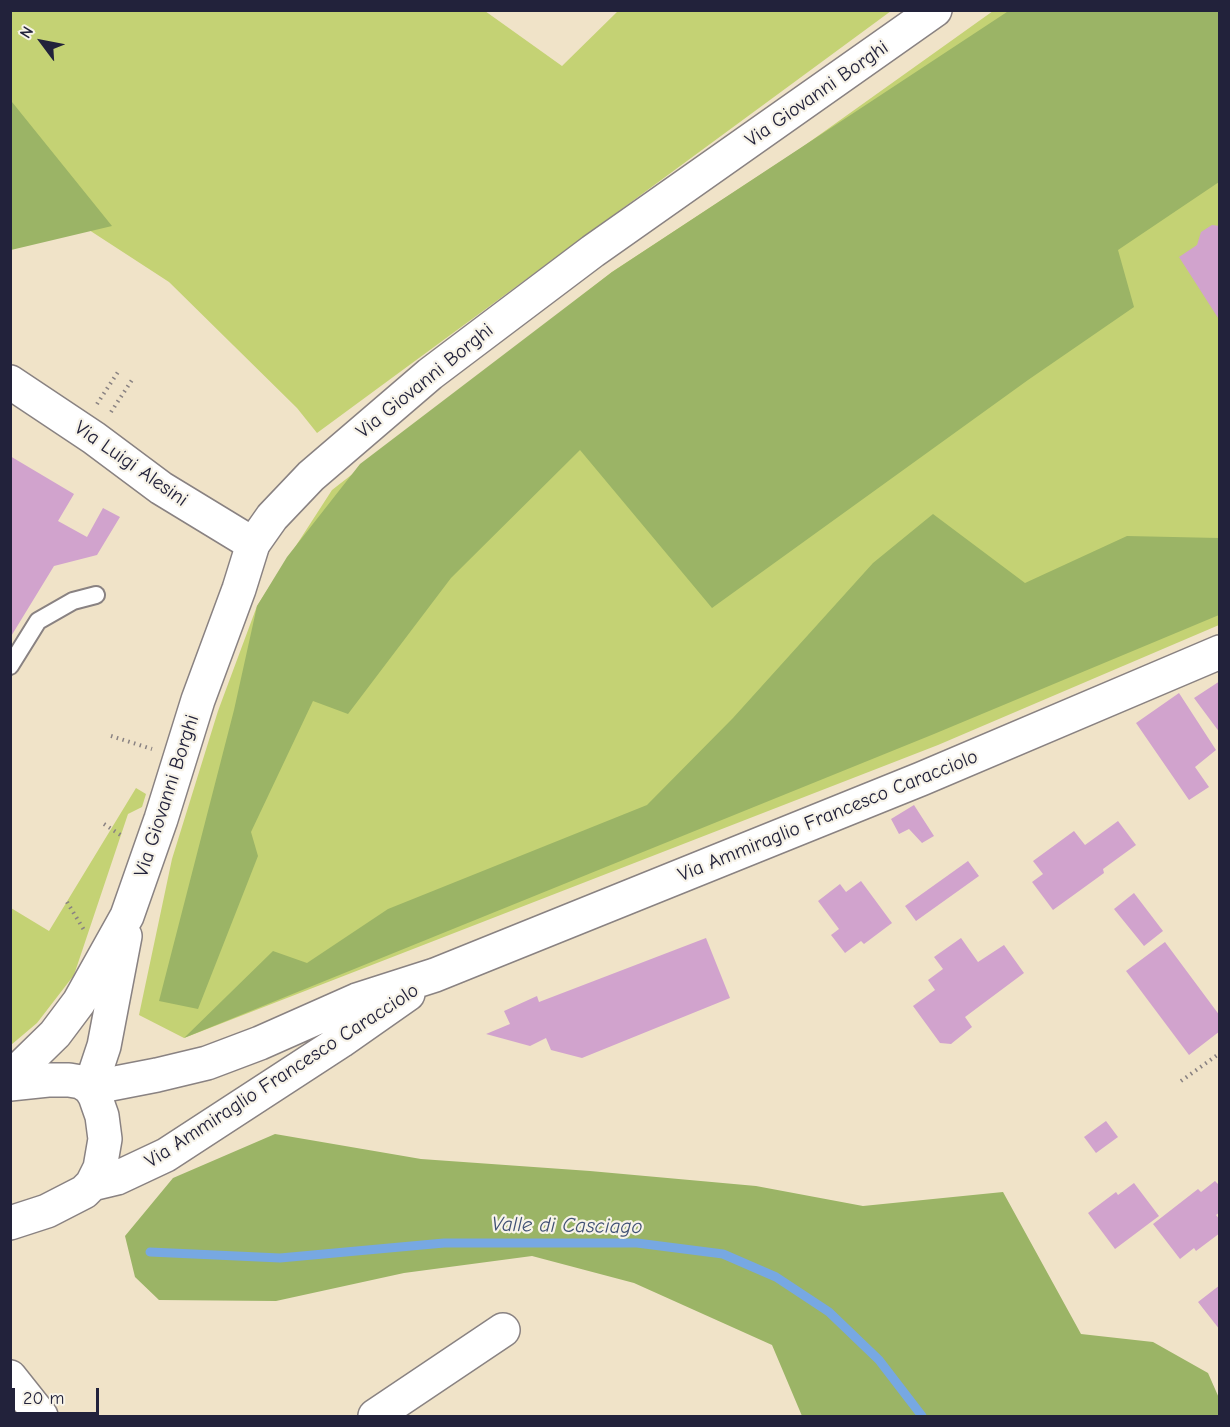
<!DOCTYPE html>
<style>
body{margin:0}
#map{position:relative;width:1230px;height:1427px;overflow:hidden;background:#f0e3c8;font-family:"Comic Neue",sans-serif}
canvas{display:block}
.frame{position:absolute;inset:0;border:12px solid #22223b;pointer-events:none}
.north{position:absolute;left:12px;top:12px;width:60px;height:60px;-webkit-text-stroke:4px #f7f3e8;paint-order:stroke;rotate:302deg;font-size:16px;font-weight:700;line-height:24px;text-align:center;color:#22223b}
.north::after{content:'';display:block;margin:auto;width:21px;height:27px;background:#22223b;clip-path:polygon(50% 0,100% 100%,50% 72%,0 100%)}
.scale{position:absolute;left:12px;top:1388px;width:87px;height:27px;box-sizing:border-box;border:3px solid #22223b;border-top:0;padding-left:8px;font-size:18px;line-height:21px;white-space:nowrap;color:#22223b;-webkit-text-stroke:4px #f7f3e8;paint-order:stroke}
</style>
<div id="map">
<canvas width="1230" height="1427"></canvas>
<div class="frame"></div>
<div class="north">N</div>
<div class="scale">20 m</div>
</div>
<script>
const g = document.querySelector('canvas').getContext('2d');
g.lineJoin = 'round';
function fill(path, color) { g.fillStyle = color; g.fill(path, 'evenodd'); }
const poly = rows => new Path2D(rows.map(r => 'M' + r).join(''));
function trace(path, color, width, dash) { g.strokeStyle = color; g.lineWidth = width; g.lineCap = dash ? 'butt' : 'round'; g.setLineDash(dash || []); g.stroke(path); }
function drawText(font, color, halo, rows, align = 'center') {
  g.font = font + ' "Comic Neue",sans-serif'; g.lineWidth = 4.5; g.setLineDash([]); g.textBaseline = 'middle'; g.strokeStyle = halo; g.fillStyle = color; for (const [text, x, y, turn = 0] of rows) {
    g.save(); g.translate(x, y); g.rotate((+turn || 0) * Math.PI / 180); g.textAlign = isNaN(turn) ? turn : align; if (halo) g.strokeText(text, 0, 0); g.fillText(text, 0, 0); g.restore();
  }
}
fill(poly([
 [11,11,485,11,562,66,618,11,891,11,317,433,297,408,169,282,26,189,11,210],
 [993,11,1219,11,1219,625,938,745,184,1038,139,1015,172,859,218,711,257,606,332,490,612,272,801,148],
 [136,788,146,794,142,807,128,814,74,975,37,1023,11,1045,11,908,49,931]
]), '#c4d274');
fill(poly([
 [1010,10,1219,11,1219,182,1118,250,1134,307,1028,380,712,608,580,450,451,578,348,714,313,701,251,832,258,856,198,1009,159,1001,234,710,257,606,287,557,360,464,612,272],
 [10,101,12,102,112,226,11,250],
 [933,514,1025,583,1127,536,1219,538,1219,615,934,734,184,1038,273,951,307,963,388,909,647,805,733,718,873,563],
 [275,1134,421,1159,590,1171,756,1186,863,1206,1003,1192,1081,1334,1153,1342,1208,1373,1219,1398,1219,1416,802,1416,772,1345,634,1283,532,1256,404,1273,276,1301,159,1300,135,1277,125,1236,173,1178]
]), '#9bb466');
trace(poly([
 [150,1252,280,1258,444,1243,637,1243,723,1254,776,1277,829,1312,879,1360,922,1416]
]), '#77a8e2', 9);
fill(poly([
 [1212,225,1220,226,1220,321,1179,257,1197,245,1201,232],
 [10,456,74,494,58,521,87,537,103,508,120,517,97,555,54,566,10,638],
 [1220,681,1220,733,1194,698],
 [1179,693,1216,750,1195,767,1209,787,1189,800,1136,723],
 [914,805,934,836,922,843,909,829,899,834,891,819],
 [1118,821,1136,845,1103,869,1104,873,1053,910,1032,882,1043,874,1033,861,1074,831,1085,845],
 [968,861,979,876,916,921,905,906],
 [861,881,892,923,864,944,861,941,845,953,831,935,839,929,818,901,840,884,846,892],
 [1134,893,1163,931,1144,946,1114,909],
 [706,938,730,998,582,1058,551,1050,546,1038,530,1046,486,1034,510,1024,504,1011,537,996,539,1002],
 [961,938,978,962,1004,945,1024,973,965,1017,972,1027,951,1044,940,1043,913,1006,935,990,928,980,943,969,934,957],
 [1165,942,1220,1016,1220,1031,1189,1055,1126,971],
 [1106,1121,1118,1137,1096,1153,1084,1137],
 [1215,1181,1220,1186,1220,1212,1216,1215,1220,1220,1220,1233,1196,1251,1194,1248,1180,1259,1153,1224,1198,1189,1201,1192],
 [1134,1183,1159,1216,1115,1249,1088,1213,1116,1192,1118,1195],
 [1220,1285,1220,1330,1198,1302]
]), '#d1a3cd');
const service = poly([
 [10,666,38,621,73,601,96,595]
]);
const minor = poly([
 [10,382,94,438,161,488,253,544],
 [375,1416,503,1330]
]);
const tertiary = poly([
 [10,1377,41,1416]
]);
const secondary = poly([
 [10,1078,55,1034,79,1002,127,916,161,819,198,700,239,589,253,544,272,517,311,476,430,374,593,251,935,10],
 [90,1088,104,1046,125,936]
]);
const primary = poly([
 [10,1084,48,1080,69,1080,81,1082,90,1088,95,1096,102,1116,105,1139,100,1168,92,1184,84,1192,47,1211,10,1223],
 [90,1088,157,1075,207,1063,260,1043,357,1000,435,975,921,779,1220,652],
 [92,1184,117,1178,166,1155,341,1041,408,994]
]);
trace(service, '#898282', 20);
trace(minor, '#898282', 36);
trace(tertiary, '#898282', 36);
trace(secondary, '#898282', 36);
trace(primary, '#898282', 36);
trace(poly([
 [97,404,120,369],
 [111,412,134,377],
 [111,736,152,749],
 [104,824,122,836],
 [67,902,84,930],
 [1181,1081,1220,1053]
]), '#898282', 4, [1.5, 4.5]);
trace(service, '#fff', 16);
trace(minor, '#fff', 33);
trace(tertiary, '#fff', 33);
trace(secondary, '#fff', 33);
trace(primary, '#fff', 33);
drawText('20px', '#22223b', '#f7f3e8', [
 ["Via Giovanni Borghi",817,94,-35],
 ["Via Giovanni Borghi",425,381,-39],
 ["Via Luigi Alesini",131,464,35],
 ["Via Giovanni Borghi",167,796,-72],
 ["Via Ammiraglio Francesco Caracciolo",828,816,-22],
 ["Via Ammiraglio Francesco Caracciolo",282,1076,-33]
]);
drawText('italic 21px', '#405175', '#f7f3e8', [
 ["Valle di Casciago",567,1226,1]
]);
</script>
